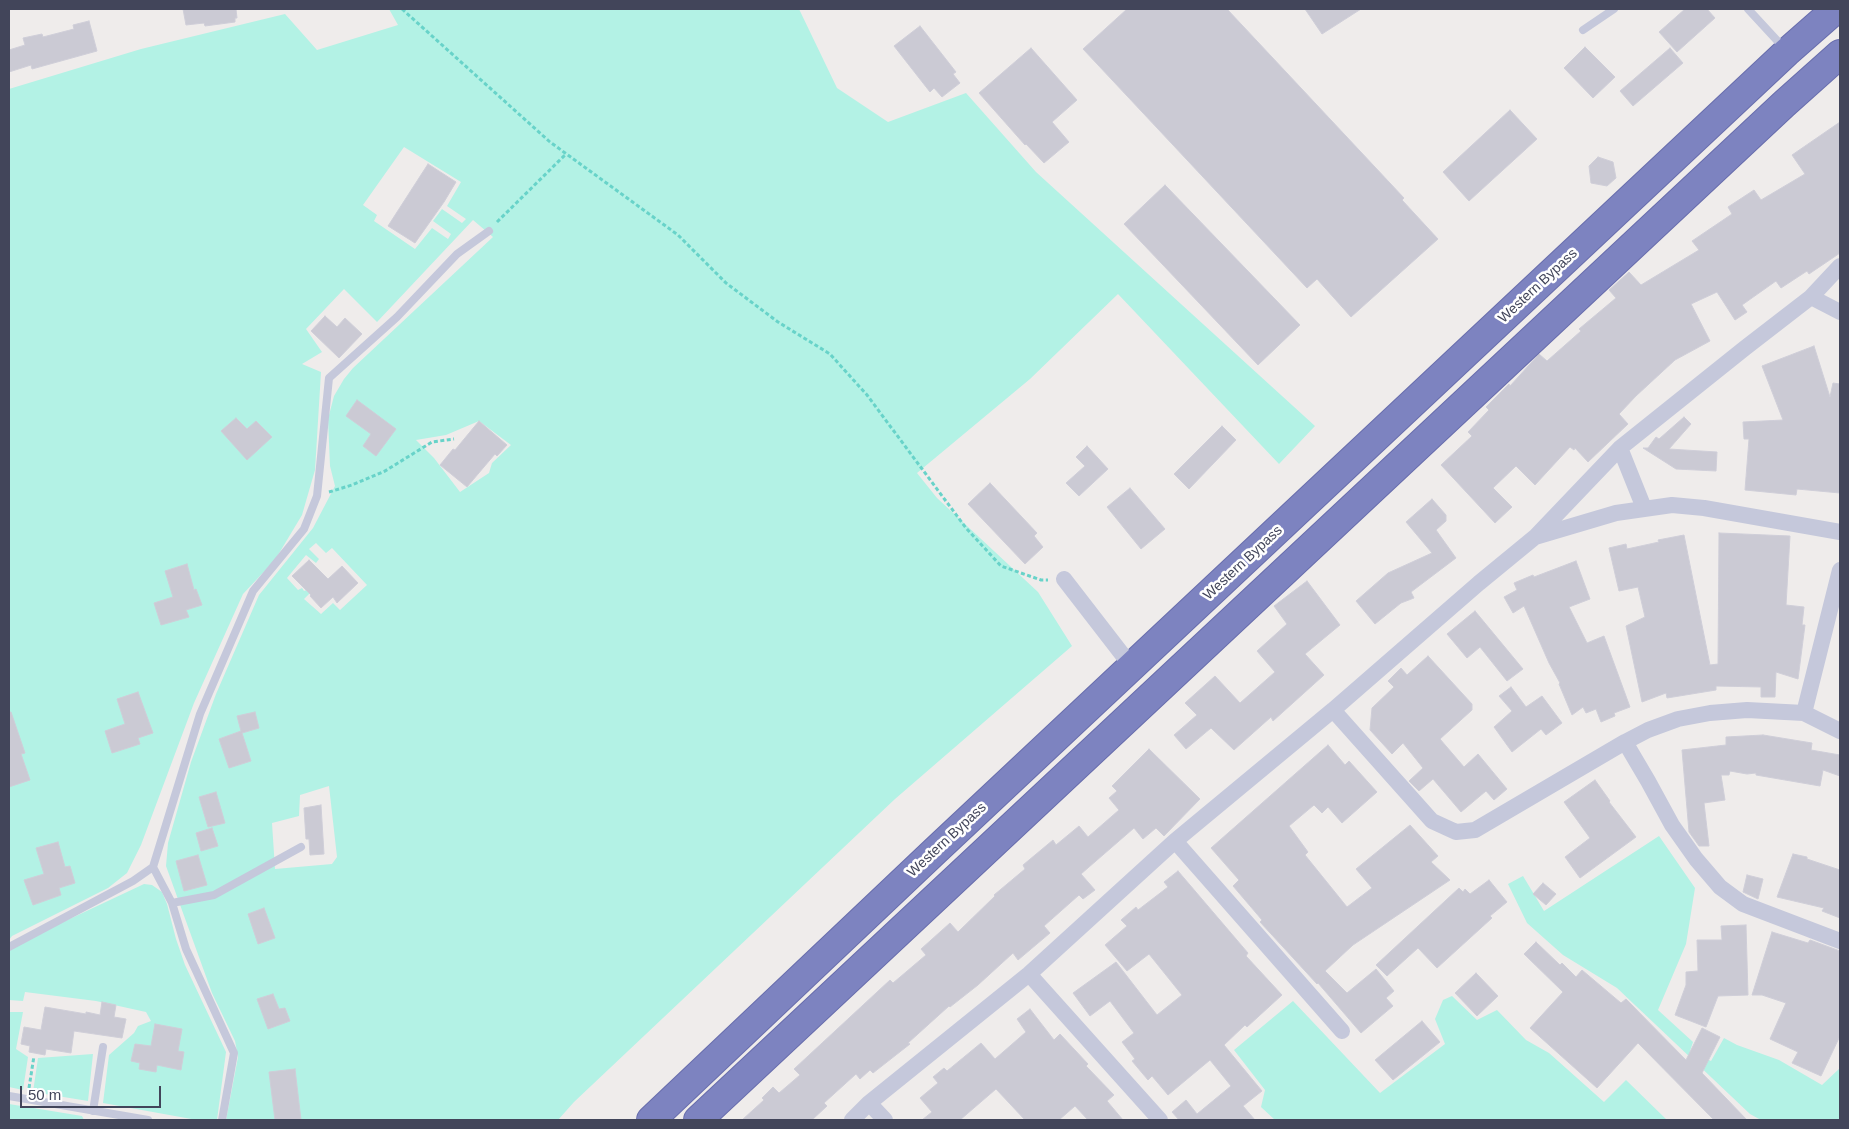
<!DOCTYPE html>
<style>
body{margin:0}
#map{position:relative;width:1849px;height:1129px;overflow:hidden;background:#efeceb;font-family:Arial,sans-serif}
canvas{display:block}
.frame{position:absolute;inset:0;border:10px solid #42455a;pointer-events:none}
.scale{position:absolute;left:20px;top:1086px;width:141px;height:22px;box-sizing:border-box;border:2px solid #42455a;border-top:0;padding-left:6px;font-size:15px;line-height:18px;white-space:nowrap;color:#42455a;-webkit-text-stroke:4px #fff;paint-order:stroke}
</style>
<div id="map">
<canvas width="1849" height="1129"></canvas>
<div class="frame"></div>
<div class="scale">50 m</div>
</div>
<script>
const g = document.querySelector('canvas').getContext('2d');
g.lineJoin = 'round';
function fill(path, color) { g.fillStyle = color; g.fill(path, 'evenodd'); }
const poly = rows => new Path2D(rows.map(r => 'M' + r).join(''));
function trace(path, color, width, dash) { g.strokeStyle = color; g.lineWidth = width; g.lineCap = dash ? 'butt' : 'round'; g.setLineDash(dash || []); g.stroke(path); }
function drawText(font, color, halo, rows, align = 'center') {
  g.font = font + ' Arial,sans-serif'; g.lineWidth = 5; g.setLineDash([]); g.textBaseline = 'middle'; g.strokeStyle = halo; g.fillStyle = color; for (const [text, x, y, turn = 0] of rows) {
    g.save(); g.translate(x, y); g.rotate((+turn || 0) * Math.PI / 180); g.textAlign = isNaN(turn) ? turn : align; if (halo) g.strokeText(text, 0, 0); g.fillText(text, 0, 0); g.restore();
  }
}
fill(poly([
 [389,9,799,9,837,88,888,122,966,93,1036,172,1315,426,1279,464,1118,294,1030,379,917,473,937,498,1038,592,1072,646,895,799,574,1102,558,1120,226,1120,238,1057,235,1041,212,993,166,866,168,843,191,762,216,694,259,595,313,528,335,486,330,466,328,419,334,396,344,379,353,368,493,237,473,220,377,322,344,289,306,329,322,352,302,364,321,372,315,470,302,515,275,560,243,594,194,703,141,845,127,873,108,888,12,936,9,940,9,89,141,49,285,14,317,50,398,25],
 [404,147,461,182,447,206,466,219,462,223,442,209,433,221,451,234,448,239,432,228,415,249,374,221,377,215,363,205],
 [479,421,511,445,492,463,489,473,460,492,434,458,416,440,446,435],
 [316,543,326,553,332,548,367,585,340,610,333,603,321,614,304,599,311,592,309,589,304,591,302,588,298,590,287,578,306,555,316,563,319,559,309,549],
 [329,786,337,857,332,864,275,869,272,823,299,816,300,795],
 [1659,836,1695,888,1686,944,1658,1010,1693,1042,1690,1051,1711,1061,1724,1038,1737,1045,1779,1060,1822,1085,1840,1068,1840,1120,1761,1120,1750,1114,1617,988,1563,955,1527,923,1508,884,1523,876,1544,911],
 [144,884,152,885,162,892,167,904,176,939,185,965,226,1052,217,1120,197,1120,103,1103,109,1055,134,1033,138,1026,151,1021,146,1012,96,1001,25,992,23,1001,9,1000,9,951,12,948,27,939],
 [1452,996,1477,1020,1497,1010,1526,1040,1549,1053,1604,1102,1626,1080,1667,1120,1275,1120,1261,1107,1265,1090,1234,1050,1293,1001,1380,1093,1445,1044,1435,1019,1443,1000],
 [9,1012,23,1012,16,1049,28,1057,23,1090,9,1087],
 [93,1054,88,1101,33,1092,38,1058],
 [9,1104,82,1116,84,1120,9,1120]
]), '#b3f2e5');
const building = poly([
 [183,9,236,9,237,18,235,18,235,22,205,26,204,23,186,25,183,9],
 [1127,9,1227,9,1404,198,1402,200,1438,239,1351,317,1317,279,1307,288,1083,49,1127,9],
 [1305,9,1361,9,1322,34,1305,9],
 [1685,9,1707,9,1715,18,1677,52,1659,32,1685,9],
 [89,21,97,51,32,69,31,65,9,72,9,50,25,45,23,38,42,34,43,37,74,29,73,25,89,21],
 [920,26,956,72,953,74,960,83,942,97,934,88,930,92,894,46,920,26],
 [1585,47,1615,77,1593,98,1564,68,1585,47],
 [1031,48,1077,100,1052,122,1069,142,1044,163,1026,144,1025,145,979,93,1031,48],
 [1670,48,1683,63,1633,106,1620,91,1670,48],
 [1510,110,1537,139,1469,201,1443,172,1510,110],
 [1840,122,1840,253,1809,274,1807,271,1781,288,1776,281,1742,305,1747,312,1735,320,1717,292,1691,304,1710,341,1675,360,1636,396,1619,414,1628,424,1588,462,1575,448,1574,450,1570,447,1535,485,1516,466,1493,488,1512,507,1495,523,1441,465,1472,436,1468,432,1489,410,1486,407,1509,384,1510,386,1539,354,1547,361,1581,331,1579,329,1616,298,1609,290,1629,272,1641,285,1699,250,1692,241,1732,214,1728,207,1754,190,1761,200,1805,174,1792,155,1840,122],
 [1598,157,1613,162,1616,178,1607,186,1591,183,1589,166,1598,157],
 [428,164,456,182,444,202,415,243,388,226,428,164],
 [1165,185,1300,325,1258,365,1124,224,1165,185],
 [325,316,337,327,345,318,362,334,339,358,311,331,325,316],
 [1814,346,1830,397,1833,383,1840,384,1840,493,1797,489,1796,495,1745,490,1749,439,1744,439,1743,422,1783,420,1762,366,1814,346],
 [357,400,396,429,376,456,363,446,371,434,346,416,357,400],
 [1684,417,1691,424,1669,449,1717,452,1716,471,1676,469,1643,448,1648,448,1656,437,1659,439,1684,417],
 [236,418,247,429,256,421,272,437,247,460,221,431,236,418],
 [479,421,507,445,497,456,495,454,467,487,440,465,453,449,455,450,479,421],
 [1222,426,1236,440,1189,489,1174,474,1222,426],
 [1087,446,1108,469,1079,496,1066,483,1085,466,1076,457,1087,446],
 [990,483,1037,533,1034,536,1043,547,1025,564,968,504,990,483],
 [1130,488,1165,529,1141,549,1107,507,1130,488],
 [1432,499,1446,515,1446,521,1436,530,1456,558,1411,592,1414,598,1401,603,1375,624,1356,601,1388,573,1432,553,1406,522,1432,499],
 [1719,533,1790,536,1786,605,1804,607,1802,625,1805,625,1798,679,1776,672,1775,697,1761,697,1761,687,1716,686,1716,690,1667,698,1666,693,1642,702,1626,626,1645,617,1638,587,1619,591,1609,548,1626,544,1627,549,1659,542,1658,540,1684,535,1710,665,1718,664,1719,533],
 [309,560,328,579,342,566,358,583,337,603,333,597,321,608,310,596,311,595,292,576,309,560],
 [1576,561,1590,599,1569,607,1587,643,1604,636,1630,707,1614,713,1615,716,1601,722,1596,709,1586,713,1583,707,1572,715,1559,684,1560,683,1549,663,1524,606,1513,613,1504,597,1517,590,1514,583,1533,575,1534,577,1576,561],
 [187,564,194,590,196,589,202,605,186,610,189,617,161,625,154,603,173,597,165,571,187,564],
 [1307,581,1340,625,1305,654,1324,675,1273,721,1271,717,1234,750,1211,728,1186,749,1174,735,1197,715,1185,703,1215,676,1240,703,1275,672,1257,651,1287,624,1274,606,1307,581],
 [1475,611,1523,669,1507,681,1480,647,1467,658,1447,634,1475,611],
 [1428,656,1472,704,1472,710,1440,739,1464,767,1478,754,1507,789,1494,800,1486,791,1461,812,1433,779,1419,791,1409,781,1423,768,1403,743,1392,754,1370,730,1372,708,1394,687,1388,681,1401,668,1407,675,1428,656],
 [1511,687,1526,707,1542,696,1562,723,1546,735,1541,729,1512,752,1494,727,1512,711,1499,696,1511,687],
 [138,692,153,733,138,738,140,744,112,753,105,731,125,724,117,699,138,692],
 [9,712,11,712,25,753,21,754,30,780,9,787,9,712],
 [255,712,259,728,242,733,251,761,229,768,219,739,241,731,237,716,255,712],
 [1763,735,1812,743,1811,750,1840,755,1840,776,1823,770,1820,786,1756,775,1756,773,1747,774,1730,771,1729,775,1721,775,1725,800,1704,803,1709,846,1699,846,1689,832,1682,750,1726,745,1726,737,1763,735],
 [1328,745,1345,765,1349,761,1377,792,1342,823,1328,807,1322,813,1314,805,1289,826,1308,852,1305,855,1347,907,1372,888,1356,869,1410,825,1438,856,1431,862,1450,880,1353,945,1325,971,1347,993,1376,969,1394,991,1386,998,1393,1006,1361,1033,1318,983,1317,984,1260,922,1262,920,1233,886,1239,880,1211,848,1328,745],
 [1149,749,1200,799,1164,836,1156,828,1143,839,1134,828,1081,874,1095,890,1083,899,1079,895,1044,926,1050,933,1018,960,1013,953,978,985,950,1007,949,1006,908,1043,910,1044,873,1073,870,1070,860,1079,856,1074,824,1103,827,1106,812,1120,742,1120,764,1100,762,1098,773,1087,779,1093,800,1075,794,1069,890,980,893,983,926,955,921,949,950,923,958,932,995,896,994,895,1025,869,1023,865,1053,840,1056,845,1079,826,1088,837,1119,810,1109,798,1117,791,1112,786,1149,749],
 [1595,780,1610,801,1609,802,1636,837,1580,878,1565,857,1590,838,1564,802,1595,780],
 [216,792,225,823,208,827,199,797,216,792],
 [321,805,324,854,310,855,309,839,306,839,304,808,321,805],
 [212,828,218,846,201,851,196,833,212,828],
 [58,842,65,867,70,866,75,883,59,888,61,895,33,905,24,880,44,874,36,848,58,842],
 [1793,854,1807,857,1807,859,1840,870,1840,918,1822,911,1824,908,1777,897,1793,854],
 [198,855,207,885,184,891,176,861,198,855],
 [1178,871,1248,953,1246,956,1282,995,1247,1027,1245,1025,1224,1045,1262,1091,1243,1106,1255,1120,1179,1120,1172,1112,1186,1100,1197,1114,1231,1086,1210,1060,1168,1095,1152,1076,1148,1080,1132,1061,1135,1059,1122,1042,1134,1033,1110,1001,1090,1016,1073,993,1116,962,1157,1015,1182,995,1149,954,1127,971,1105,945,1127,926,1121,920,1136,907,1138,910,1168,887,1164,882,1178,871],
 [1747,875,1763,879,1758,899,1743,892,1747,875],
 [1489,880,1507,902,1490,916,1492,918,1437,968,1418,948,1387,976,1376,965,1459,888,1463,892,1465,889,1470,894,1489,880],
 [1543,883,1556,894,1546,905,1533,894,1543,883],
 [264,908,275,938,258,944,248,914,264,908],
 [1746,925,1748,995,1718,996,1706,1027,1675,1015,1686,985,1686,972,1698,971,1697,940,1722,940,1721,926,1746,925],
 [1772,932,1808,943,1810,940,1840,951,1840,1036,1821,1076,1792,1063,1798,1052,1770,1039,1786,1003,1762,995,1752,995,1772,932],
 [1536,942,1560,965,1562,963,1576,977,1582,970,1621,1003,1626,999,1686,1060,1702,1028,1720,1037,1702,1073,1747,1120,1714,1120,1638,1043,1597,1088,1530,1028,1563,992,1524,954,1536,942],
 [1476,973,1498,996,1477,1016,1455,993,1476,973],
 [273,994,279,1009,285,1008,290,1021,268,1029,257,999,273,994],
 [102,1002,116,1005,114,1017,126,1019,122,1038,74,1031,71,1053,46,1049,45,1055,29,1052,30,1046,21,1044,24,1027,41,1030,45,1007,86,1014,86,1012,100,1015,102,1002],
 [1030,1009,1054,1040,1060,1034,1088,1064,1086,1066,1114,1095,1107,1101,1123,1120,1088,1120,1075,1106,1059,1120,1025,1120,996,1089,960,1120,922,1120,932,1112,920,1098,938,1083,933,1077,944,1068,947,1071,981,1043,995,1059,1026,1032,1017,1019,1030,1009],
 [1422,1021,1440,1042,1393,1080,1375,1060,1422,1021],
 [155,1024,182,1029,178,1051,184,1052,181,1070,157,1065,156,1072,139,1069,140,1063,131,1061,135,1044,151,1046,155,1024],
 [295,1069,301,1120,275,1120,269,1072,295,1069]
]);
fill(building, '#cbcad4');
trace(building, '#cfced8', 1);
const highway = poly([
 [651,1120,935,851,1787,52,1836,9],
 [698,1120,1784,104,1840,54]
]);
trace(highway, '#686dac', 30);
trace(poly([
 [402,9,550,142,678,235,726,283,778,322,830,354,867,395,966,528,1001,566,1041,580,1048,580],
 [497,222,566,154],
 [329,492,352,485,385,471,432,442,454,439],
 [29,1088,34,1056]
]), '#68d3c9', 3, [4, 2.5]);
trace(poly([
 [1748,9,1784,48],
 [1583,30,1614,9],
 [172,903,214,895,301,847],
 [9,947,133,881,153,867],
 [9,1096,148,1120],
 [93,1111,103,1047],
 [222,1120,234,1053,186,949,172,903,153,867,200,714,253,591,304,529,317,496,329,378,397,317,457,254,489,231]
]), '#c5c8db', 8);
trace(poly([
 [1811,297,1840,266],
 [1620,448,1644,508],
 [1536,536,1620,448,1745,348,1811,297,1840,312],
 [1064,579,1132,667],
 [1333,710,1432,821,1456,832,1475,830,1625,742,1648,730,1678,719,1710,713,1747,710,1804,713,1840,731],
 [1804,713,1840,570],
 [1625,742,1648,781,1672,825,1696,859,1720,887,1743,904,1840,941],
 [1175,841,1342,1031],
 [1029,974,1160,1120],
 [869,1103,885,1120],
 [852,1120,869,1103,1029,974,1175,841,1333,710,1479,583,1535,537,1616,513,1672,505,1704,508,1840,532]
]), '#c5c8db', 16);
trace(highway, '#7d83c0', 28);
drawText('14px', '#42455a', '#fff', [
 ["Western Bypass",1538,286,-43],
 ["Western Bypass",1243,563,-43],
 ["Western Bypass",947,840,-43]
]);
</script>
